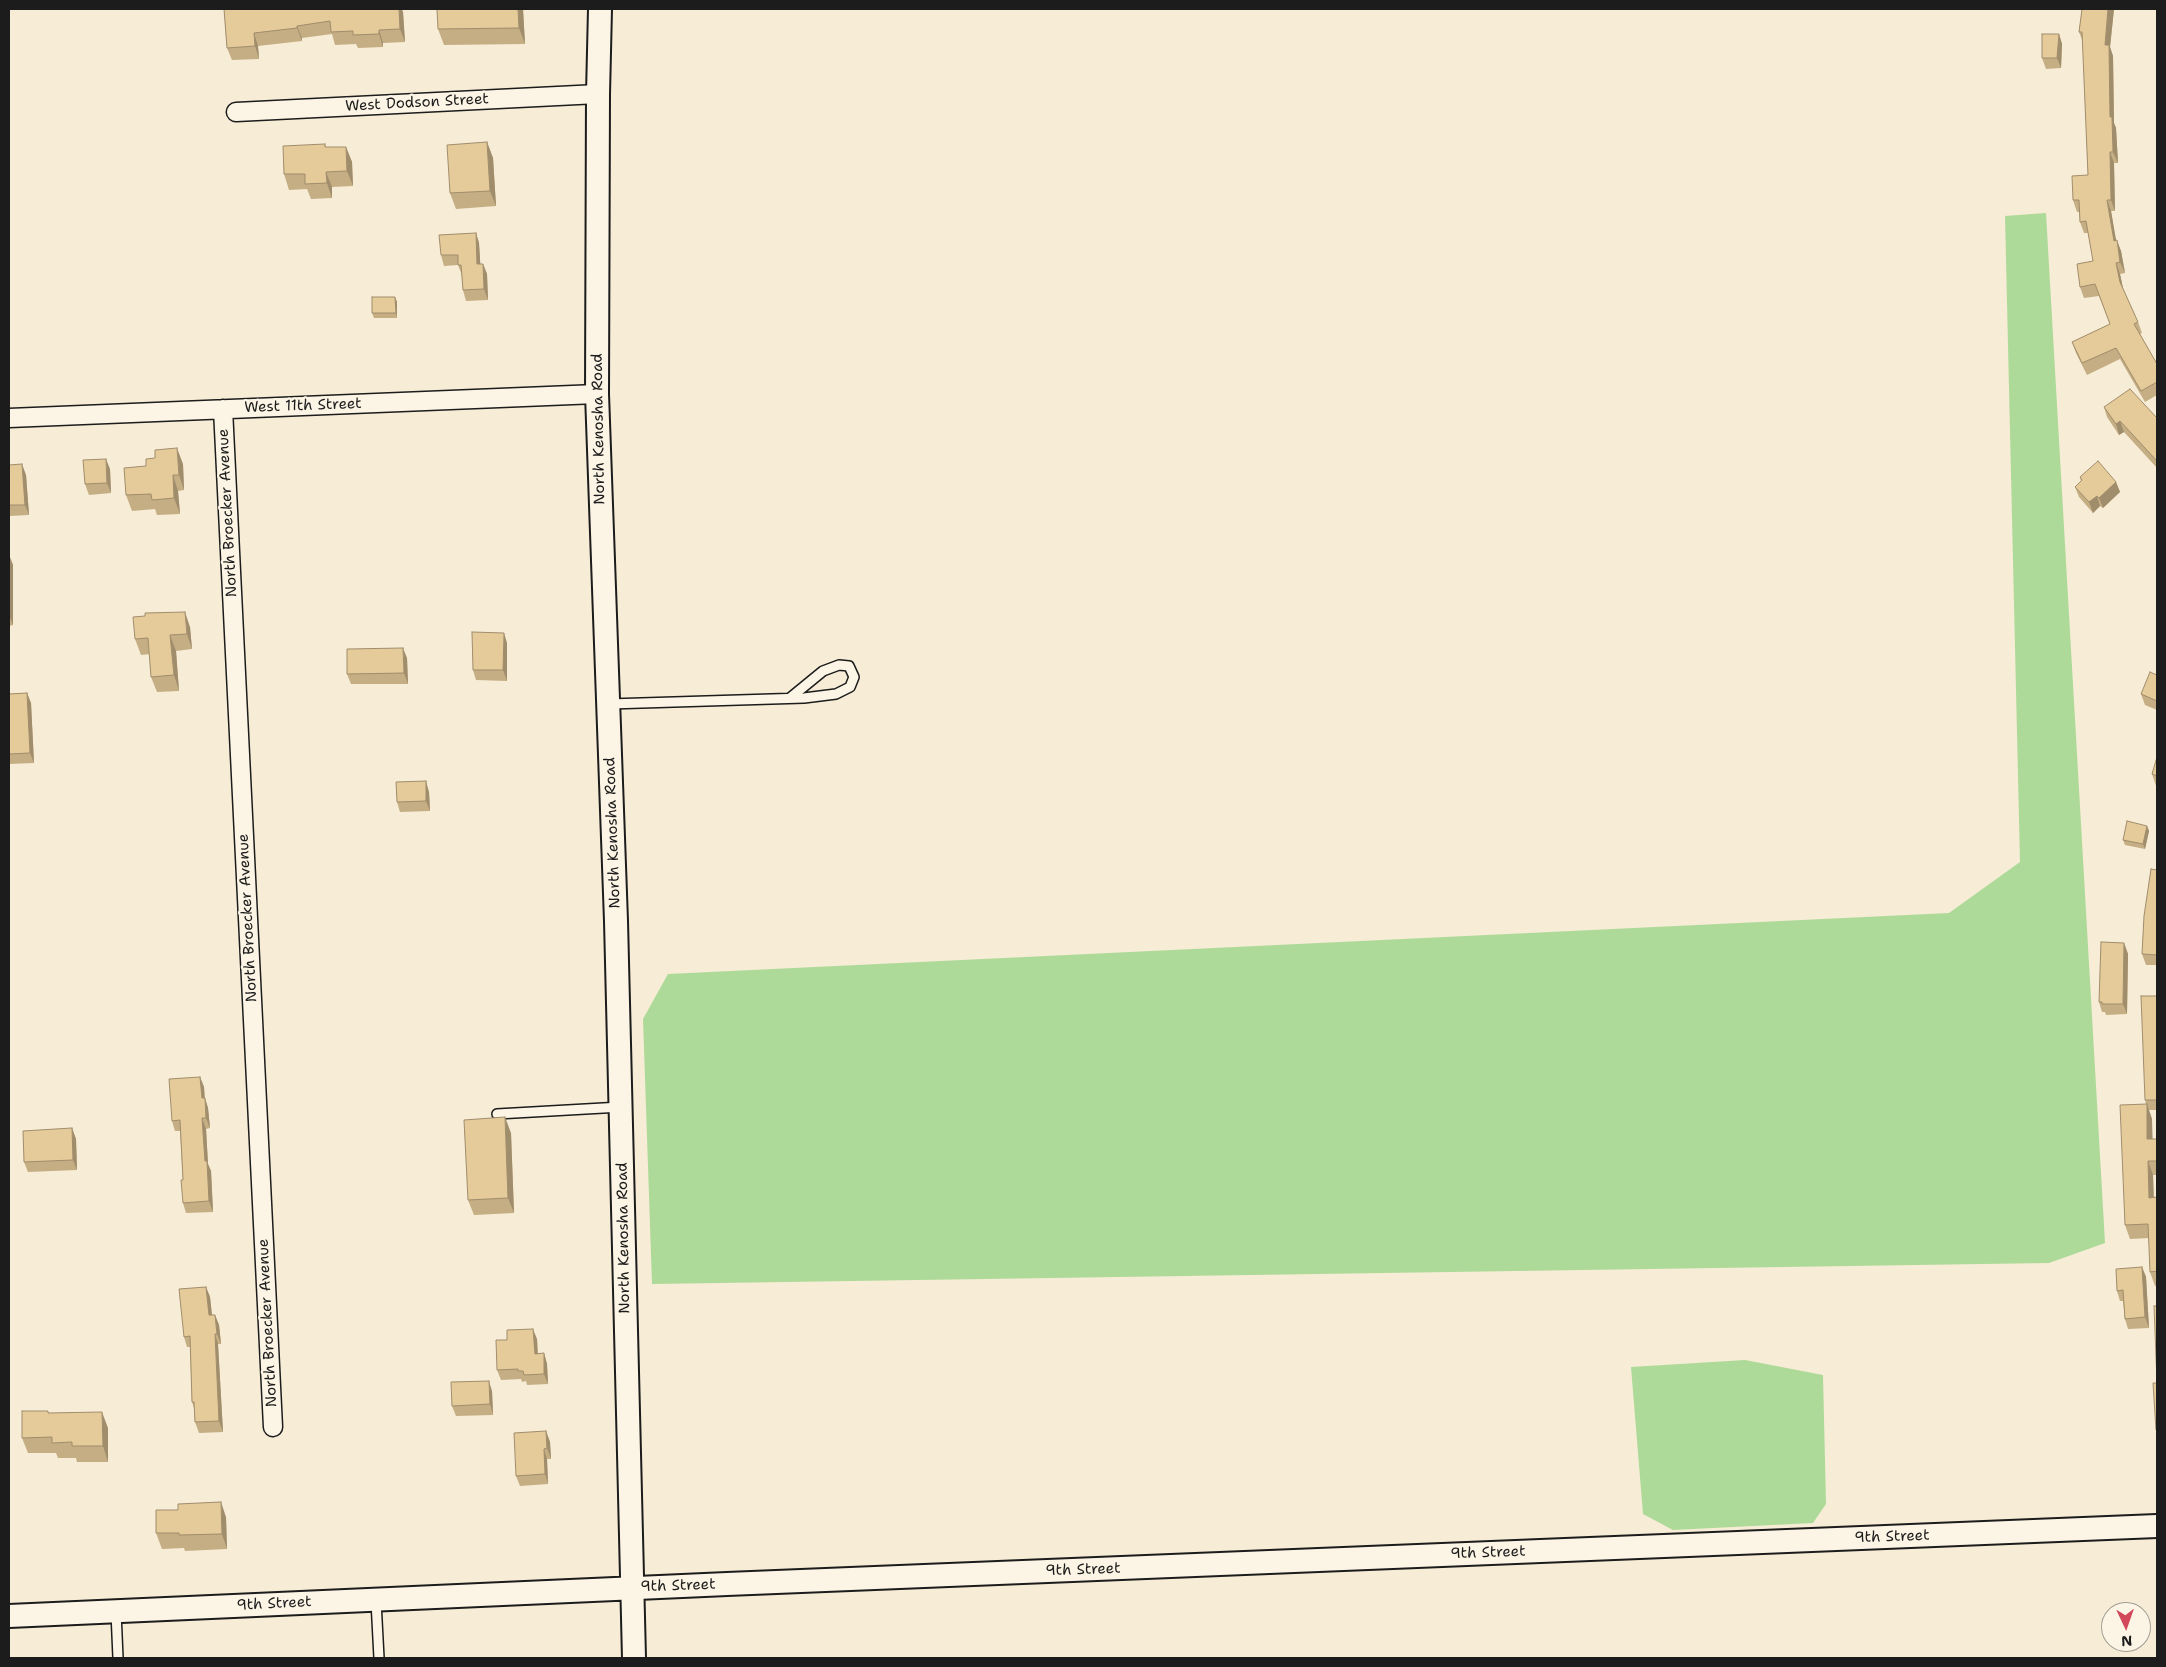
<!DOCTYPE html>
<style>
body{margin:0}
#map{position:relative;width:2166px;height:1667px;overflow:hidden;background:#f7ecd6;font-family:"Shantell Sans",sans-serif}
canvas{display:block}
.frame{position:absolute;inset:0;border:10px solid #1c1c1c;pointer-events:none}
.north{position:absolute;left:2101px;top:1602px;width:50px;height:50px;box-sizing:border-box;background:#fcf5e5;border:1px solid #a29e95;border-radius:50%;rotate:177deg;font-size:14px;font-weight:700;line-height:20px;text-align:center;color:#1c1c1c}
.north::after{content:'';display:block;margin:auto;width:18px;height:22px;background:#d1495b;clip-path:polygon(50% 0,100% 100%,50% 72%,0 100%)}
</style>
<div id="map">
<canvas width="2166" height="1667"></canvas>
<div class="frame"></div>
<div class="north">N</div>
</div>
<script>
const g = document.querySelector('canvas').getContext('2d');
g.lineJoin = 'round';
function fill(path, color) { g.fillStyle = color; g.fill(path, 'evenodd'); }
const poly = rows => new Path2D(rows.map(r => 'M' + r).join(''));
function trace(path, color, width, dash) { g.strokeStyle = color; g.lineWidth = width; g.lineCap = dash ? 'butt' : 'round'; g.setLineDash(dash || []); g.stroke(path); }
function drawText(font, color, halo, rows, align = 'center') {
  g.font = font + ' "Shantell Sans",sans-serif'; g.lineWidth = 4.5; g.setLineDash([]); g.textBaseline = 'middle'; g.strokeStyle = halo; g.fillStyle = color; for (const [text, x, y, turn = 0] of rows) {
    g.save(); g.translate(x, y); g.rotate((+turn || 0) * Math.PI / 180); g.textAlign = isNaN(turn) ? turn : align; if (halo) g.strokeText(text, 0, 0); g.fillText(text, 0, 0); g.restore();
  }
}
fill(poly([
 [2046,213,2105,1243,2049,1263,652,1284,643,1019,668,974,1949,913,2020,862,2005,216],
 [1745,1360,1823,1375,1826,1504,1813,1523,1673,1530,1643,1514,1631,1367]
]), '#adda98');
const service = poly([
 [609,704,804,698,836,694,850,687,854,677,849,666,839,665,823,671,790,698],
 [497,1114,621,1107],
 [376,1601,379,1658],
 [116,1612,118,1658]
]);
const minor = poly([
 [236,112,598,94],
 [223,409,273,1427],
 [9,418,597,394]
]);
const tertiary = poly([
 [600,9,598,94,597,394,616,921,634,1658],
 [9,1616,727,1584,2157,1526]
]);
trace(service, '#1c1c1c', 12);
trace(minor, '#1c1c1c', 21);
trace(tertiary, '#1c1c1c', 26);
trace(service, '#fcf5e5', 9);
trace(minor, '#fcf5e5', 18);
trace(tertiary, '#fcf5e5', 22);
fill(poly([
 [224,9,403,12,405,42,383,43,383,47,358,48,356,44,335,45,332,34,302,38,302,41,258,46,259,59,232,60,227,48],
 [523,9,525,44,444,45,438,29],
 [2082,9,2114,9,2110,47,2113,56,2114,123,2116,128,2118,163,2114,163,2115,211,2111,211,2116,240,2121,251,2125,273,2120,274,2123,289,2138,322,2142,333,2140,334,2157,364,2157,395,2145,402,2120,359,2087,375,2076,353,2072,342,2110,324,2099,296,2084,298,2080,287,2093,261,2088,233,2084,233,2080,222,2079,212,2077,212,2073,200,2088,175,2083,42,2079,32],
 [2059,34,2062,44,2061,68,2046,69,2042,58],
 [487,142,493,158,496,206,456,209,450,193],
 [325,144,326,147,346,147,352,162,353,186,332,187,332,198,311,199,307,189,289,190,284,174],
 [476,233,479,243,480,264,483,264,487,274,488,300,466,301,463,290,462,275,458,265,444,266,441,255],
 [395,297,397,302,397,318,374,318,372,313],
 [2104,407,2157,418,2157,468,2124,432,2119,435,2107,417],
 [183,464,184,490,178,491,180,514,157,515,155,509,132,511,126,495],
 [9,465,26,475,29,515,9,516],
 [110,469,111,493,89,495,85,484],
 [2080,477,2116,482,2120,492,2103,508,2100,506,2093,513,2079,497,2075,487,2081,481],
 [9,555,13,565,13,625,9,626],
 [190,627,192,649,176,651,179,691,157,692,151,677,150,654,141,655,135,639],
 [507,643,507,681,476,680,473,670],
 [407,658,408,684,351,684,347,674],
 [2157,675,2157,710,2145,705,2141,694],
 [27,693,31,703,34,763,9,764,9,694],
 [2157,757,2157,786,2156,786,2152,774],
 [429,792,430,811,400,812,397,802],
 [2147,826,2149,831,2145,849,2125,845,2123,840],
 [2157,870,2157,965,2146,965,2142,954],
 [2124,943,2128,954,2127,1014,2106,1015,2105,1012,2102,1012,2099,1002],
 [2157,996,2157,1110,2149,1110,2152,1119,2152,1139,2157,1139,2157,1175,2153,1175,2154,1197,2157,1197,2157,1286,2155,1286,2150,1272,2149,1238,2130,1239,2125,1225,2146,1104,2145,1100],
 [200,1077,204,1087,205,1098,208,1108,210,1128,206,1129,208,1164,211,1171,213,1212,186,1213,183,1203,183,1180,180,1131,175,1131,172,1121],
 [72,1128,76,1139,77,1170,28,1172,24,1162],
 [511,1133,514,1213,474,1215,468,1200],
 [2142,1267,2146,1277,2149,1328,2128,1329,2125,1319,2123,1301,2120,1301,2117,1291],
 [206,1287,210,1297,212,1315,215,1315,219,1325,221,1344,218,1344,223,1432,199,1433,195,1422,194,1408,192,1402,190,1347,187,1347,184,1337],
 [537,1339,538,1354,544,1353,547,1364,548,1384,527,1385,526,1381,522,1382,521,1379,501,1380,497,1370],
 [492,1391,493,1415,456,1416,452,1406],
 [48,1411,48,1413,108,1428,108,1462,77,1462,76,1458,58,1458,56,1453,28,1453,22,1438],
 [546,1431,550,1442,551,1459,547,1459,548,1484,520,1486,516,1476],
 [226,1517,227,1549,185,1551,184,1548,162,1549,156,1533]
]), '#c5ae84');
fill(poly([
 [399,9,402,9,403,12,405,42,400,29],
 [518,9,523,9,525,44,519,28],
 [2108,9,2114,9,2110,47,2113,56,2114,123,2116,128,2118,163,2113,152,2105,45],
 [297,26,302,38,302,41,297,28],
 [379,30,383,43,383,47,379,34],
 [254,33,258,46,259,59,255,46],
 [2059,34,2062,44,2061,68,2057,58],
 [487,142,493,158,496,206,490,191],
 [346,147,352,162,353,186,347,171],
 [2110,152,2114,163,2115,211,2111,200],
 [326,172,332,187,332,198,327,183],
 [2107,200,2111,211,2118,252,2114,241],
 [476,233,479,243,481,274,477,264],
 [2117,240,2121,251,2125,273,2120,262],
 [2116,263,2120,274,2124,293,2120,282],
 [483,264,487,274,488,300,484,289],
 [395,297,397,302,397,318,396,313],
 [2120,421,2124,432,2119,435,2116,424],
 [177,448,183,464,184,490,179,475],
 [106,459,110,469,111,493,107,483],
 [22,464,26,475,29,515,25,505],
 [173,475,178,491,180,514,174,498],
 [2116,482,2120,492,2103,508,2099,498],
 [2097,496,2100,506,2093,513,2089,502],
 [9,555,13,565,13,625,9,615],
 [185,612,190,627,192,649,187,634],
 [504,633,507,643,507,681,503,670],
 [170,635,176,651,179,691,174,675],
 [403,648,407,658,408,684,404,673],
 [27,693,31,703,34,763,30,753],
 [426,781,429,792,430,811,426,801],
 [2147,826,2149,831,2145,849,2143,844],
 [2124,943,2128,954,2127,1014,2123,1004],
 [200,1077,204,1087,205,1109,202,1098],
 [205,1098,208,1108,210,1128,206,1118],
 [2147,1104,2152,1119,2153,1153,2147,1139],
 [505,1117,511,1133,514,1213,508,1198],
 [202,1118,206,1129,208,1164,211,1171,213,1212,209,1201,205,1161],
 [72,1128,76,1139,77,1170,73,1160],
 [2148,1161,2153,1175,2154,1212,2149,1198],
 [2142,1267,2146,1277,2149,1328,2145,1317],
 [206,1287,210,1297,213,1325,209,1315],
 [215,1315,219,1325,221,1344,217,1334],
 [533,1329,537,1339,538,1364,535,1354],
 [215,1334,218,1344,223,1432,219,1421],
 [544,1353,547,1364,548,1384,544,1374],
 [489,1381,492,1391,493,1415,490,1404],
 [102,1412,108,1428,108,1462,103,1446],
 [546,1431,550,1442,551,1459,547,1448],
 [544,1449,547,1459,548,1484,545,1474],
 [221,1502,226,1517,227,1549,222,1534]
]), '#a08d6c');
const building = poly([
 [224,9,399,9,400,29,379,30,379,34,353,35,353,31,331,32,330,21,297,26,297,28,254,33,255,46,227,48,224,9],
 [437,9,518,9,519,28,438,29,437,9],
 [2082,9,2108,9,2105,45,2109,45,2110,117,2112,117,2113,152,2110,152,2111,200,2107,200,2114,241,2117,240,2120,262,2116,263,2120,282,2138,322,2134,324,2157,364,2157,382,2141,391,2116,348,2082,363,2072,342,2110,324,2095,284,2080,287,2077,264,2093,261,2086,221,2080,222,2079,200,2073,200,2072,176,2088,175,2082,32,2079,32,2082,9],
 [2042,34,2059,34,2057,58,2042,58,2042,34],
 [487,142,490,191,450,193,447,145,487,142],
 [325,144,325,147,346,147,347,171,326,172,327,183,305,184,305,174,284,174,283,146,325,144],
 [476,233,477,264,483,264,484,289,463,290,461,265,458,265,458,255,441,255,439,235,476,233],
 [372,297,395,297,396,313,372,313,372,297],
 [2130,389,2157,418,2157,461,2120,421,2116,424,2104,407,2130,389],
 [177,448,179,475,173,475,174,498,152,500,151,494,126,495,124,468,146,466,146,459,155,458,155,450,177,448],
 [106,459,107,483,85,484,83,460,106,459],
 [2098,461,2116,482,2099,498,2097,496,2089,502,2075,487,2082,480,2080,477,2098,461],
 [22,464,25,505,9,505,9,465,22,464],
 [185,612,187,634,170,635,174,675,151,677,148,638,135,639,133,617,145,616,145,613,185,612],
 [472,632,504,633,503,670,473,670,472,632],
 [403,648,404,673,347,674,347,649,403,648],
 [2150,672,2157,675,2157,701,2141,694,2150,672],
 [27,693,30,753,9,754,9,694,27,693],
 [2157,757,2157,776,2152,774,2157,757],
 [426,781,426,801,397,802,396,782,426,781],
 [2127,821,2147,826,2143,844,2123,840,2127,821],
 [2151,869,2157,870,2157,955,2142,954,2144,916,2151,869],
 [2101,942,2124,943,2123,1004,2102,1004,2102,1002,2099,1002,2101,942],
 [2141,996,2157,996,2157,1100,2145,1100,2141,996],
 [200,1077,202,1098,205,1098,206,1118,202,1118,205,1161,207,1161,209,1201,183,1203,181,1180,183,1180,180,1120,172,1121,169,1079,200,1077],
 [2147,1104,2147,1139,2157,1139,2157,1161,2148,1161,2149,1198,2157,1197,2157,1271,2150,1272,2148,1224,2125,1225,2120,1105,2147,1104],
 [505,1117,508,1198,468,1200,464,1120,505,1117],
 [72,1128,73,1160,24,1162,23,1131,72,1128],
 [2142,1267,2145,1317,2125,1319,2123,1290,2117,1291,2116,1269,2142,1267],
 [206,1287,209,1315,215,1315,217,1334,215,1334,219,1421,195,1422,194,1402,192,1402,190,1336,184,1337,179,1289,206,1287],
 [2154,1306,2157,1306,2157,1430,2156,1430,2153,1383,2157,1383,2154,1306],
 [533,1329,535,1354,544,1353,544,1374,524,1375,523,1371,518,1371,518,1369,497,1370,496,1340,507,1340,507,1330,533,1329],
 [489,1381,490,1404,452,1406,451,1382,489,1381],
 [22,1411,48,1411,48,1413,102,1412,103,1446,72,1446,72,1442,52,1443,52,1437,22,1438,22,1411],
 [546,1431,547,1448,544,1449,545,1474,516,1476,514,1433,546,1431],
 [221,1502,222,1534,179,1535,179,1533,156,1533,156,1510,178,1510,178,1504,221,1502]
]);
fill(building, '#e5ca9a');
trace(building, '#a08d6c', 1);
drawText('15px', '#1c1c1c', '#fcf5e5', [
 ["West Dodson Street",417,103,-3],
 ["West 11th Street",303,406,-2],
 ["North Kenosha Road",599,429,-91],
 ["North Broecker Avenue",228,513,-93],
 ["North Kenosha Road",613,833,-92],
 ["North Broecker Avenue",248,918,-93],
 ["North Kenosha Road",624,1238,-91],
 ["North Broecker Avenue",268,1323,-93],
 ["9th Street",1892,1537,-2],
 ["9th Street",1488,1553,-2],
 ["9th Street",1083,1570,-2],
 ["9th Street",678,1586,-2],
 ["9th Street",274,1604,-3]
]);
</script>
